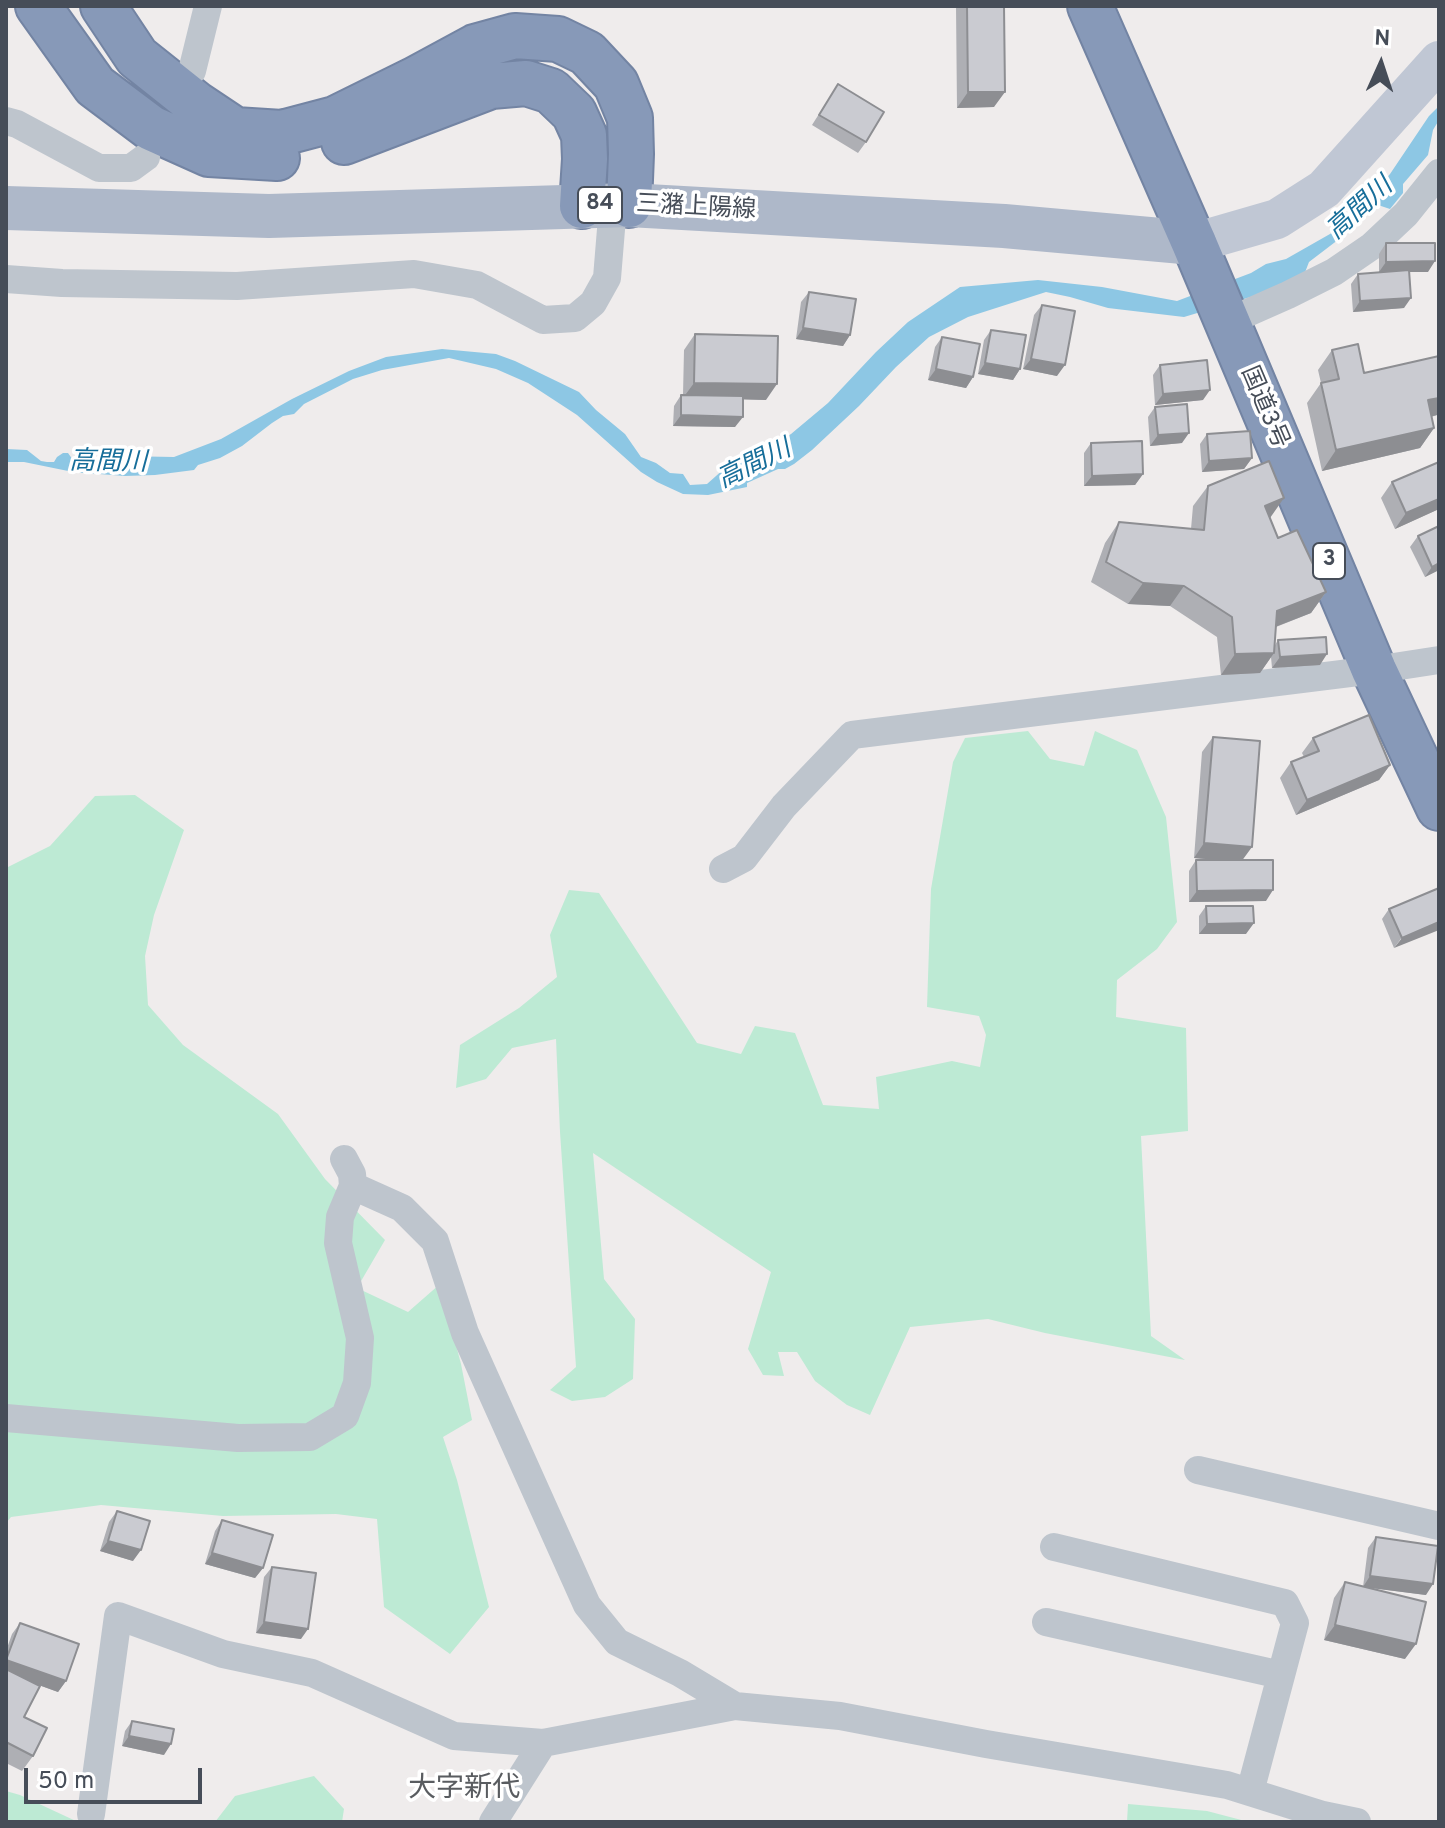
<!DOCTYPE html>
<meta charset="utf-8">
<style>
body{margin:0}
#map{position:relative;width:1445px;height:1828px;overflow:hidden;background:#efecec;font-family:Overpass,sans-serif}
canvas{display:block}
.frame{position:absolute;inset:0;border:8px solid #464d58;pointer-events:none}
.north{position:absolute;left:1341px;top:24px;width:80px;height:80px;-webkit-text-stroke:6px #fff;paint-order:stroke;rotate:3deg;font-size:22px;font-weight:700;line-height:32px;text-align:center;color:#464d58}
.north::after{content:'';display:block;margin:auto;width:28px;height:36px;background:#464d58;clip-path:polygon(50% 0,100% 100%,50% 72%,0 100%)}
.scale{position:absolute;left:24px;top:1768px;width:178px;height:36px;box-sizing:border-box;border:4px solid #464d58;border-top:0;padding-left:10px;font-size:24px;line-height:28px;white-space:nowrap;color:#464d58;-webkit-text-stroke:6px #fff;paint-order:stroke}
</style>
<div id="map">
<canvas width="1445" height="1828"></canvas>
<div class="frame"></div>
<div class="north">N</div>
<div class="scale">50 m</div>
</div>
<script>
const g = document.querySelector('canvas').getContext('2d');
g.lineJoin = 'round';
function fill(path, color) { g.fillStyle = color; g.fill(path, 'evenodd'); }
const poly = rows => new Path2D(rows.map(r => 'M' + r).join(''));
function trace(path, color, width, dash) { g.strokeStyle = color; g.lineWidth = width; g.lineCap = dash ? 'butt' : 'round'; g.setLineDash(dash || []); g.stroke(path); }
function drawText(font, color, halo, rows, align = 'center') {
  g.font = font + ' Overpass,"Noto Sans JP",sans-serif'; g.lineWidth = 7; g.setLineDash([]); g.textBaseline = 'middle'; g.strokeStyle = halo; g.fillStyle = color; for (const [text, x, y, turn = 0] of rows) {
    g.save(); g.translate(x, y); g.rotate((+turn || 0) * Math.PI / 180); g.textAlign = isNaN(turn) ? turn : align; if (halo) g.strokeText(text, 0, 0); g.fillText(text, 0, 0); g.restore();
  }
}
fill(poly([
 [1028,731,1050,759,1084,766,1095,731,1137,750,1166,817,1177,922,1157,949,1117,980,1116,1017,1186,1028,1188,1131,1141,1136,1151,1336,1185,1360,1045,1333,988,1319,910,1327,870,1415,847,1405,815,1381,797,1352,778,1352,784,1376,763,1375,748,1349,771,1272,593,1153,604,1279,635,1319,633,1379,605,1397,572,1401,550,1390,576,1367,560,1132,556,1039,512,1048,486,1079,456,1088,460,1045,519,1008,557,977,550,935,569,890,599,893,697,1043,741,1054,755,1026,795,1033,823,1105,879,1109,876,1077,952,1061,980,1067,986,1035,979,1016,927,1007,931,889,953,762,965,738],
 [135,795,184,830,154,915,145,956,148,1005,183,1045,278,1114,325,1179,385,1240,357,1288,408,1312,440,1284,461,1364,472,1420,443,1437,457,1480,489,1607,450,1654,384,1607,377,1519,336,1514,223,1516,101,1505,11,1517,6,1523,6,868,50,846,95,796],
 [314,1776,344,1809,342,1822,215,1822,235,1796],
 [6,1791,20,1795,78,1822,6,1822],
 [1128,1804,1207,1811,1249,1822,1127,1822]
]), '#bdead4');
fill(poly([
 [1439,106,1439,120,1433,130,1428,155,1403,184,1403,193,1390,209,1378,205,1374,207,1347,233,1309,262,1304,275,1254,296,1184,317,1108,308,1070,297,1046,292,968,317,929,337,896,367,859,406,812,450,794,464,785,469,778,469,747,483,747,487,708,495,683,494,657,482,641,472,577,415,528,383,496,369,449,358,382,370,353,379,304,404,294,414,283,416,272,423,242,446,220,458,198,465,194,470,155,475,125,476,73,472,24,462,6,462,6,449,27,450,41,461,47,462,54,462,57,457,63,453,68,453,73,460,97,461,121,456,174,457,221,439,292,399,349,371,386,357,442,349,496,354,515,361,579,392,596,410,625,434,641,457,656,463,670,473,683,474,690,485,707,484,734,460,761,446,780,441,791,434,828,403,876,352,908,322,960,287,1038,280,1102,287,1177,301,1251,273,1266,264,1286,259,1337,230,1365,203,1390,174,1429,116]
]), '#8dc7e4');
const highway = poly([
 [38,6,95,86,151,128,209,154,277,158],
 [103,6,137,57,196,104,235,130,282,133,335,119,414,80,475,47,515,36,558,39,587,53,616,84,630,118,631,154,629,205],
 [1090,6,1194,243,1374,670,1439,808],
 [344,142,491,86,526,83,551,91,574,113,584,135,585,159,582,206]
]);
trace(highway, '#7384a3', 48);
trace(poly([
 [192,71,208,6],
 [6,121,17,124,99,168,131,168,146,157],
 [6,279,62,283,237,286,414,274,477,285,543,320,575,318,593,303,607,278,613,205],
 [1227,322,1288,295,1334,272,1372,246,1406,214,1439,173],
 [723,869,744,858,784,806,852,735,1374,670,1439,660],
 [353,1186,402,1208,435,1241,465,1333,587,1605,617,1642,680,1673,735,1706,840,1716,986,1744,1227,1785,1323,1815,1357,1822],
 [6,1418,238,1438,310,1437,345,1416,357,1383,360,1338,338,1243,340,1217,353,1186,352,1174,344,1159],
 [1198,1470,1439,1526],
 [1054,1547,1285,1603,1295,1623,1250,1792],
 [1046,1622,1281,1675],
 [91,1814,118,1616,223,1654,312,1673,454,1736,543,1743,735,1706],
 [493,1822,543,1743]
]), '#bec5cd', 28);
trace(poly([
 [1194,243,1277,219,1324,189,1439,61]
]), '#c0c7d4', 40);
trace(poly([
 [6,208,269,216,629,205,1004,226,1194,243]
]), '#aeb8c9', 44);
trace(highway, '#8799b8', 44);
fill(poly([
 [956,6,1004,6,994,107,957,108],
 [838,84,866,142,858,153,812,125],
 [1386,243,1428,272,1409,272,1404,308,1353,312,1351,284,1358,274,1379,272,1379,254],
 [809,292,850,335,843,346,796,339,801,302],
 [1042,305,1057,376,1023,369,1034,315],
 [991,330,1020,369,1013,380,978,374,984,340],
 [695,334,766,400,743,399,735,427,673,426,674,406,681,395,683,395,684,350],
 [942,337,973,377,966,388,928,380,935,347],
 [1332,350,1364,373,1439,356,1439,413,1437,415,1431,417,1434,428,1420,448,1322,471,1307,403,1321,383,1318,370],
 [1160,365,1203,400,1155,405,1153,375],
 [1155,407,1182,443,1150,446,1148,417],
 [1207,434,1252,458,1244,469,1202,472,1200,444],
 [1091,443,1143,474,1135,485,1084,486,1084,453],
 [1392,482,1439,509,1395,529,1381,498],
 [1208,486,1270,518,1278,538,1326,592,1311,613,1276,627,1275,645,1278,640,1320,665,1272,668,1271,657,1260,673,1221,675,1217,637,1170,606,1128,604,1091,582,1105,543,1119,522,1191,529,1193,506],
 [1418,536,1439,570,1425,577,1410,547],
 [1213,737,1243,860,1266,901,1189,902,1189,871,1196,860,1214,860,1194,858,1202,752],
 [1313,738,1390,765,1379,780,1296,815,1280,778,1291,762,1304,757,1302,753],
 [1439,888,1394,948,1382,919,1389,909],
 [1206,906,1246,934,1199,934,1199,916],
 [117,1511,133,1561,100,1551,109,1522],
 [222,1520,263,1568,255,1578,205,1564,215,1531],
 [1376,1537,1426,1595,1364,1587,1405,1659,1324,1640,1334,1598,1345,1582,1363,1587,1368,1548],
 [272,1567,301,1639,256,1633,264,1577],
 [20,1623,66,1681,58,1692,33,1683,24,1717,33,1756,22,1771,6,1763,6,1651,12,1634],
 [132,1721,164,1755,122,1746,125,1731]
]), '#aeafb4');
fill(poly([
 [968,92,1005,92,994,107,957,108],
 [1435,261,1428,272,1379,272,1386,262],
 [1411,298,1404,308,1353,312,1360,301],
 [803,328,850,335,843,346,796,339],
 [1031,359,1065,365,1057,376,1023,369],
 [985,363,1020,369,1013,380,978,374],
 [936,369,973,377,966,388,928,380],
 [694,383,777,384,766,400,683,398],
 [1210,390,1203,400,1155,405,1163,394],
 [1439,398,1439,413,1437,415,1413,421,1428,400],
 [681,415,743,417,735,427,673,426],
 [1434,428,1420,448,1322,471,1336,450],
 [1189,433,1182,443,1150,446,1158,435],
 [1252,458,1244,469,1202,472,1209,461],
 [1143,474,1135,485,1084,486,1092,476],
 [1284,498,1270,518,1265,506],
 [1439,499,1439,509,1395,529,1406,513],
 [1439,563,1439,570,1425,577,1432,567],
 [1143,583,1184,586,1170,606,1128,604],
 [1326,592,1311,613,1262,632,1277,611],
 [1274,653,1260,673,1221,675,1235,654],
 [1327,654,1320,665,1272,668,1280,657],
 [1390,765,1379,780,1296,815,1307,800],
 [1204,843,1252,847,1241,862,1194,858],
 [1273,890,1266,901,1189,902,1197,891],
 [1439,922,1439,930,1394,948,1402,938],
 [1254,923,1246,934,1199,934,1207,924],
 [108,1541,141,1550,133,1561,100,1551],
 [212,1553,263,1568,255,1578,205,1564],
 [1370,1576,1433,1584,1426,1595,1363,1587],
 [264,1622,308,1629,301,1639,256,1633],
 [1335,1625,1416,1644,1405,1659,1324,1640],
 [6,1660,66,1681,58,1692,6,1673],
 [129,1736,171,1744,164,1755,122,1746]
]), '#8d8e92');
const building = poly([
 [967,6,1004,6,1005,92,968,92,967,6],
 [838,84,884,112,866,142,819,115,838,84],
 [1386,243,1435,243,1435,261,1386,262,1386,243],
 [1409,270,1411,298,1360,301,1358,274,1409,270],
 [809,292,856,299,850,335,803,328,809,292],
 [1042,305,1075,311,1065,365,1031,359,1042,305],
 [991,330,1026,335,1020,369,985,363,991,330],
 [695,334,778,336,777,384,694,383,695,334],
 [942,337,980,344,973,377,936,369,942,337],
 [1358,344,1364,373,1439,356,1439,398,1428,400,1434,428,1336,450,1321,383,1339,379,1332,350,1358,344],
 [1207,360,1210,390,1163,394,1160,365,1207,360],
 [681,395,743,396,743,417,681,415,681,395],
 [1187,404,1189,433,1158,435,1155,407,1187,404],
 [1250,431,1252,458,1209,461,1207,434,1250,431],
 [1142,441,1143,474,1092,476,1091,443,1142,441],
 [1269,461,1284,498,1265,506,1278,538,1297,530,1326,592,1277,611,1274,653,1235,654,1232,617,1184,586,1143,583,1106,562,1119,522,1204,530,1208,486,1269,461],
 [1439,462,1439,499,1406,513,1392,482,1439,462],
 [1439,526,1439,563,1432,567,1418,536,1439,526],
 [1326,637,1327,654,1280,657,1278,640,1326,637],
 [1369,715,1390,765,1307,800,1291,762,1319,751,1313,738,1369,715],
 [1213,737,1260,741,1252,847,1204,843,1213,737],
 [1196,860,1273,860,1273,890,1197,891,1196,860],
 [1439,888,1439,922,1402,938,1389,909,1439,888],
 [1206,906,1253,906,1254,923,1207,924,1206,906],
 [117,1511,150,1521,141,1550,108,1541,117,1511],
 [222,1520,273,1535,263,1568,212,1553,222,1520],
 [1376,1537,1438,1546,1433,1584,1370,1576,1376,1537],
 [272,1567,316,1573,308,1629,264,1622,272,1567],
 [1345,1582,1426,1602,1416,1644,1335,1625,1345,1582],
 [20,1623,79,1644,66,1681,6,1660,20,1623],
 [6,1669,40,1686,24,1717,47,1728,33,1756,6,1742,6,1669],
 [132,1721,174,1729,171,1744,129,1736,132,1721]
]);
fill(building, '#cacbd1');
trace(building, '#8d8e92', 2);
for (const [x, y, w] of [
 [600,205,44],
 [1329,561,32]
]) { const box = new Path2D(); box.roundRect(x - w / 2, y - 18, w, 36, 6); g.fillStyle = '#fff'; g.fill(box); trace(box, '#464d58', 2); }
drawText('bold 22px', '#464d58', null, [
 ["84",600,205],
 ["3",1329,561]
]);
drawText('24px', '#464d58', '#fff', [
 ["三潴上陽線",696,209,3],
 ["国道3号",1263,408,67]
]);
drawText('italic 26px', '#176e9a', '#fff', [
 ["高間川",1361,210,-42],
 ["高間川",108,464,1],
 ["高間川",755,466,-26]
]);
drawText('28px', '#595c60', '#fff', [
 ["大字新代",464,1790]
]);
</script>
